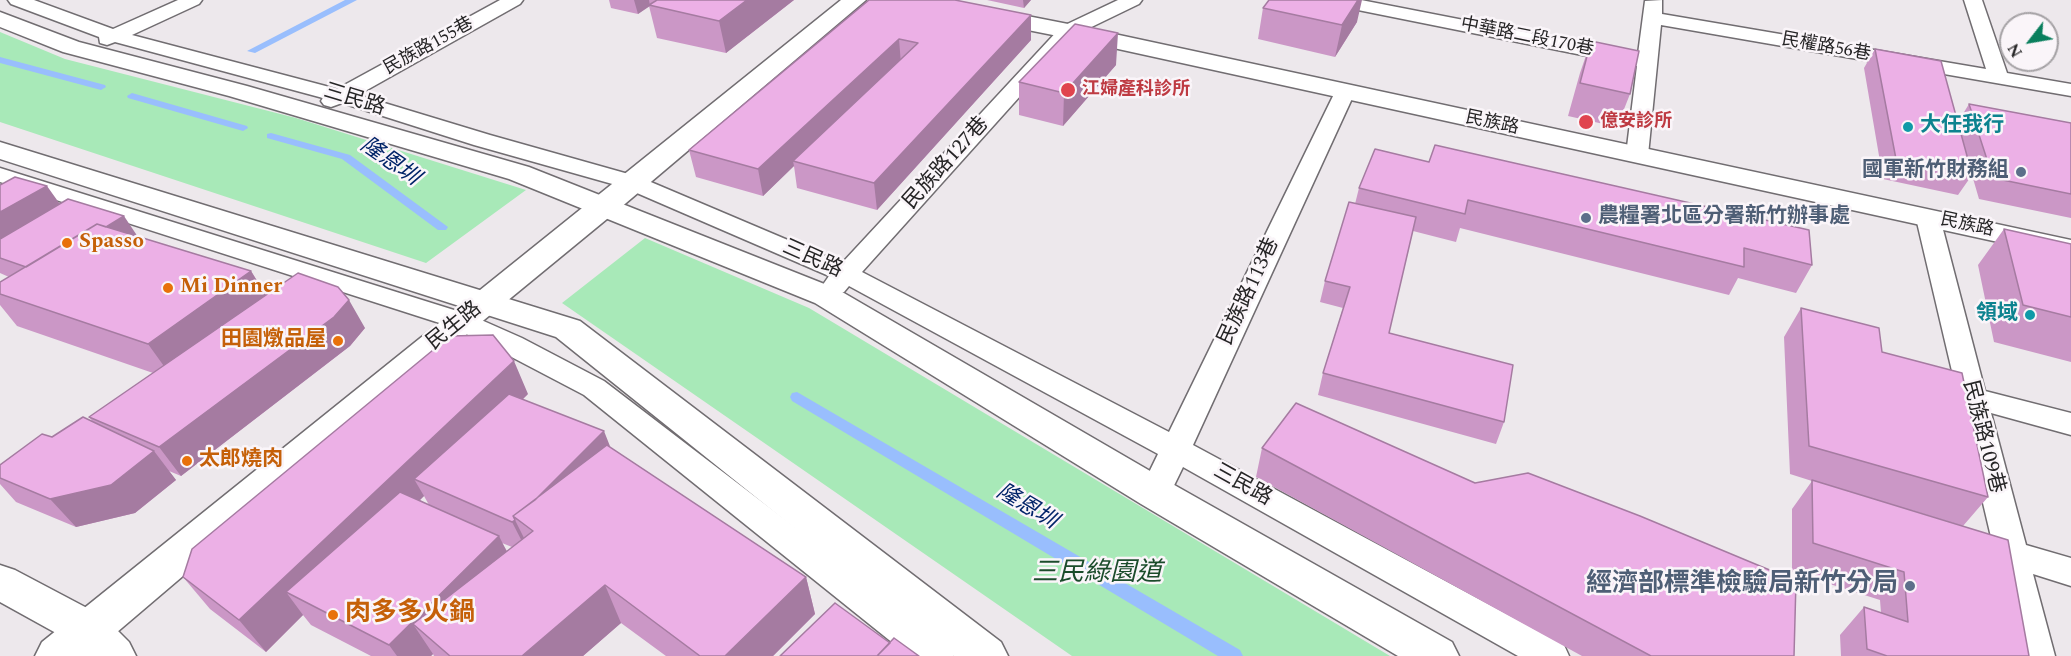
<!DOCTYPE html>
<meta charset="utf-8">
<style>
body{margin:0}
#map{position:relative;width:2071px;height:656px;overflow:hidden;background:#ede8ec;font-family:Spectral,serif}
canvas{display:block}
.north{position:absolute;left:1999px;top:12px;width:60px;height:60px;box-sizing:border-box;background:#faf5f9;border:2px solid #a5a2a5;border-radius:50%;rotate:239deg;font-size:16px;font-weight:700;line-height:24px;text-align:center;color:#262526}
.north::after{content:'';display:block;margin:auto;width:21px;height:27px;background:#097f5d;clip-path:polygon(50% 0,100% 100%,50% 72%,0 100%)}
</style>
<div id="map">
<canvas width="2071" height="656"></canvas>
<div class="north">N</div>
</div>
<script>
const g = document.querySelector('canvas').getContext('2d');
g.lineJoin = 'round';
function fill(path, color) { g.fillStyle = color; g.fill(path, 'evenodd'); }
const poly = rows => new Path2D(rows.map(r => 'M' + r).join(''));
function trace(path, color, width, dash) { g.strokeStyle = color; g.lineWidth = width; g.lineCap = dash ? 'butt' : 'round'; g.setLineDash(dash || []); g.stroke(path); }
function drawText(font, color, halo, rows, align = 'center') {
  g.font = font + ' Spectral,"Noto Sans TC",serif'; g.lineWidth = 5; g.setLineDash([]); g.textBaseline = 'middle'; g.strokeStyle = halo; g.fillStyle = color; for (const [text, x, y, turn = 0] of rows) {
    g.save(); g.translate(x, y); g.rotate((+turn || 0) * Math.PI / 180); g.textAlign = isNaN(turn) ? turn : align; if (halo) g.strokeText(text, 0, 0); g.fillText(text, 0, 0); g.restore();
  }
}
fill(poly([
 [0,32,65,59,296,118,526,190,426,263,0,122],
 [645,238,809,308,1390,656,1072,656,562,303]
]), '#a8e9b8');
fill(poly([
 [345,0,357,0,255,53,247,51,345,0],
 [0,57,105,85,106,87,101,90,0,63,0,57],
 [132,93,247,126,248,128,243,131,128,98,127,96,132,93],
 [271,133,350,155,448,227,446,230,438,230,342,159,267,138,267,134,271,133],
 [797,392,1240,650,1243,656,1218,656,792,401,790,397,792,393,797,392]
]), '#99befd');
const service = poly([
 [8,0,34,0,113,29,178,0,202,0,199,4,132,35,337,89,500,0,523,0,520,4,358,95,490,135,639,177,842,263,1061,27,1118,0,1142,0,1139,4,1075,35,862,272,1169,432,1335,92,1338,88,1345,86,1352,88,1355,92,1193,445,1564,645,1569,656,1518,656,1183,467,1166,502,1155,505,1144,502,1139,493,1158,454,849,286,844,292,835,294,826,292,822,286,829,276,623,187,474,145,342,103,331,107,324,105,321,101,323,98,115,42,107,45,100,43,99,37,11,4,8,0],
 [1324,0,1361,0,1638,54,1645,1,1662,0,1662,14,1986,69,1964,0,1982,0,2007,73,2071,84,2071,96,1661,25,1648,155,1645,160,1637,162,1629,160,1626,155,1637,66,1333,5,1327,4,1324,0],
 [0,168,470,315,522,338,604,381,949,645,954,656,909,656,584,395,502,352,452,327,0,182,0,168],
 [1928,211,1937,213,1940,218,1985,391,2071,413,2071,435,1991,413,2026,545,2071,558,2071,586,2033,574,2055,656,2019,656,1916,218,1919,213,1928,211]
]);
const minor = poly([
 [0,12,79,42,247,86,529,167,837,289,1169,482,1452,642,1459,656,1398,656,1141,504,815,303,509,179,229,96,63,52,0,27,0,12],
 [0,142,580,321,1001,642,1008,656,954,656,556,337,0,159,0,142],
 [0,565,15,570,104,617,129,642,136,656,86,656,74,643,0,602,0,565]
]);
const tertiary = poly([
 [841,0,866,0,613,214,473,329,89,656,35,656,42,642,841,0],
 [901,0,946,0,1068,24,2071,240,2071,258,1068,38,912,7,904,5,901,0]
]);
trace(service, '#716d71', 3);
trace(minor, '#716d71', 3);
trace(tertiary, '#716d71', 3);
fill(service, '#fff');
fill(minor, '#fff');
fill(tertiary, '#fff');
fill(poly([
 [609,0,794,0,726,53,657,38,649,6,638,14,611,8],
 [869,0,1031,15,1031,40,877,210,797,188,794,166,763,196,696,177,689,150],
 [987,0,1031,0,1024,8],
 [1263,8,1357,22,1335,57,1258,39],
 [1591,41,1630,94,1617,127,1568,116,1580,73],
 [1875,49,1958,122,1969,104,2071,123,2071,218,1979,199,1972,175,1958,195,1883,179,1864,68],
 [1116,65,1063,126,1019,115,1019,82],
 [1375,149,1812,265,1796,293,1738,278,1729,295,1460,228,1456,242,1413,231,1389,333,1504,422,1496,444,1318,395,1323,373,1343,308,1320,302,1325,281,1355,204,1359,188],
 [0,184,60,204,138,237,251,271,266,295,365,328,350,346,181,476,169,471,176,480,135,513,76,527,16,502,0,484,0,465,52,437,93,422,89,417,153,373,17,326,0,305,0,282,9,277,0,273],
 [2004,229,2071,244,2071,362,1994,342,1978,265],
 [1801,308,1882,352,1988,497,1963,526,1911,510,2029,656,1841,656,1840,635,1864,607,1881,613,1880,600,1792,572,1792,509,1812,481,1790,474,1784,337],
 [528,394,523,399,610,447,806,577,815,614,773,656,666,656,621,623,583,656,434,656,433,654,431,656,371,656,311,625,303,615,266,652,210,609,183,577],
 [424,496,429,505,420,500],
 [502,543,512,547,507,551],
 [1262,448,1794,656,1582,656,1256,477]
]), '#cb97c6');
fill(poly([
 [634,0,649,0,650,6,638,14],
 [747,0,794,0,726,53,719,21],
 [1023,0,1031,0,1024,8],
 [1358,0,1362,0,1357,22,1335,57,1342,25],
 [1031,15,1031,40,877,210,874,183],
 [1118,33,1116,65,1063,126,1064,93],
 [899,39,901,64,793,161,794,166,763,196,758,169],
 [47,186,62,207,0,242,0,212],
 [124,216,138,237,36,270],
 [251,271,273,307,174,380,148,344],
 [349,300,365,328,350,346,181,476,159,447],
 [514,361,528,394,433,487,414,479,424,496,313,606,286,592,303,615,266,652,239,620],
 [604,431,617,464,533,531,516,519],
 [154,451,176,480,135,513,76,527,50,499],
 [515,520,531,552,529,555,512,522],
 [499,536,515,568,413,624,433,654,431,656,397,656,389,645],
 [806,577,815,614,773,656,725,656],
 [605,585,621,623,583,656,522,656]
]), '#a57ba1');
const building = poly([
 [657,0,747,0,719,21,649,5,657,0],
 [869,0,955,0,1031,15,874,183,793,161,918,43,899,39,758,169,689,150,869,0],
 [1269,0,1358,0,1342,25,1263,8,1269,0],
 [1075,24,1118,33,1064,93,1019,82,1075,24],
 [1591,41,1639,51,1630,94,1580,83,1591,41],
 [1875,49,1941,61,1972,174,1896,159,1875,49],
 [1969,104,2071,123,2071,194,1993,178,1969,104],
 [1435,145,1809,230,1812,265,1744,248,1744,267,1468,200,1465,214,1359,188,1375,149,1429,162,1435,145],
 [15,177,47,186,0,212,0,185,15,177],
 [68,199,124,216,106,227,97,224,26,267,0,258,0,239,68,199],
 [1349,202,1416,217,1389,333,1513,365,1504,422,1323,373,1350,287,1325,281,1349,202],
 [97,224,251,271,148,344,0,294,0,282,97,224],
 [2004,229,2071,244,2071,317,2023,305,2004,229],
 [298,273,338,287,349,300,334,317,159,447,89,417,298,273],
 [1801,308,1879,328,1882,352,1962,373,1988,497,1809,446,1801,308],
 [493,335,514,361,239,620,183,577,192,549,450,336,493,335],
 [509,394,604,431,535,500,513,516,515,520,512,522,414,479,509,394],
 [1296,403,1475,483,1528,473,1640,516,1796,581,1794,656,1651,656,1262,448,1296,403],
 [83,417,154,451,111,485,50,499,0,478,0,465,42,434,52,437,83,417],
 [607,445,806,577,725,656,700,656,605,585,522,656,450,656,413,624,533,531,513,516,607,445],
 [1812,480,2008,540,2029,656,1887,656,1867,649,1864,607,1908,622,1904,572,1813,543,1812,480],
 [400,492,499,536,389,645,286,592,400,492],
 [835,603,890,643,877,656,780,656,835,603],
 [894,638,919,656,877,656,894,638]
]);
fill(building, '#ecb0e6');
trace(building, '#a57ba1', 1.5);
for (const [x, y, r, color] of [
 [1068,90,8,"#e0444e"],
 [1586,122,8,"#e0444e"],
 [1908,127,6,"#0f9aa8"],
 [2021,172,6,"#5c6f8a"],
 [1586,218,6,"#5c6f8a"],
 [67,243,6,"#e8710a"],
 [168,288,6,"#e8710a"],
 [2030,315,6,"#0f9aa8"],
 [338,341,6,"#e8710a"],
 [187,461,6,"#e8710a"],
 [1910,586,6,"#5c6f8a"],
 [333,615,6,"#e8710a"]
]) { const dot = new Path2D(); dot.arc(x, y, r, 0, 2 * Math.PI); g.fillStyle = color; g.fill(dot); trace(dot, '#faf5f9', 2); }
drawText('18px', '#262526', '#faf5f9', [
 ["中華路二段170巷",1527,38,11],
 ["民族路155巷",429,47,-29],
 ["民權路56巷",1826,48,10],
 ["民族路",1492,124,12],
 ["民族路",1967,226,12]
]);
drawText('bold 18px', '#be3a42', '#faf5f9', [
 ["江婦產科診所",1082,90],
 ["億安診所",1600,122]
], 'left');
drawText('21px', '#262526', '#faf5f9', [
 ["三民路",354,101,17],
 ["民族路127巷",947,164,-48],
 ["三民路",812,260,24],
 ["民族路113巷",1250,292,-65],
 ["民生路",455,327,-39],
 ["民族路109巷",1982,437,76],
 ["三民路",1242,486,29]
]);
drawText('bold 21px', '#0d838f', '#faf5f9', [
 ["大任我行",1920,127],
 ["領域",2018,315,"right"]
], 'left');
drawText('bold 21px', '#4e5e75', '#faf5f9', [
 ["國軍新竹財務組",2009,172],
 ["農糧署北區分署新竹辦事處",1598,218,"left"]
], 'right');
drawText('bold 21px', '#c56008', '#faf5f9', [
 ["Spasso",79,243],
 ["Mi Dinner",180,288],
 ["田園燉品屋",326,341,"right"],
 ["太郎燒肉",199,461]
], 'left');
drawText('italic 22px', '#002368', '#faf5f9', [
 ["隆恩圳",389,163,35],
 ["隆恩圳",1026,508,31]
]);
drawText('italic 26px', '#1b4c2b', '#faf5f9', [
 ["三民綠園道",1097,575]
]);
drawText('bold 26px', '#4e5e75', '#faf5f9', [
 ["經濟部標準檢驗局新竹分局",1898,586]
], 'right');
drawText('bold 26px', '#c56008', '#faf5f9', [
 ["肉多多火鍋",345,615]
], 'left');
</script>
